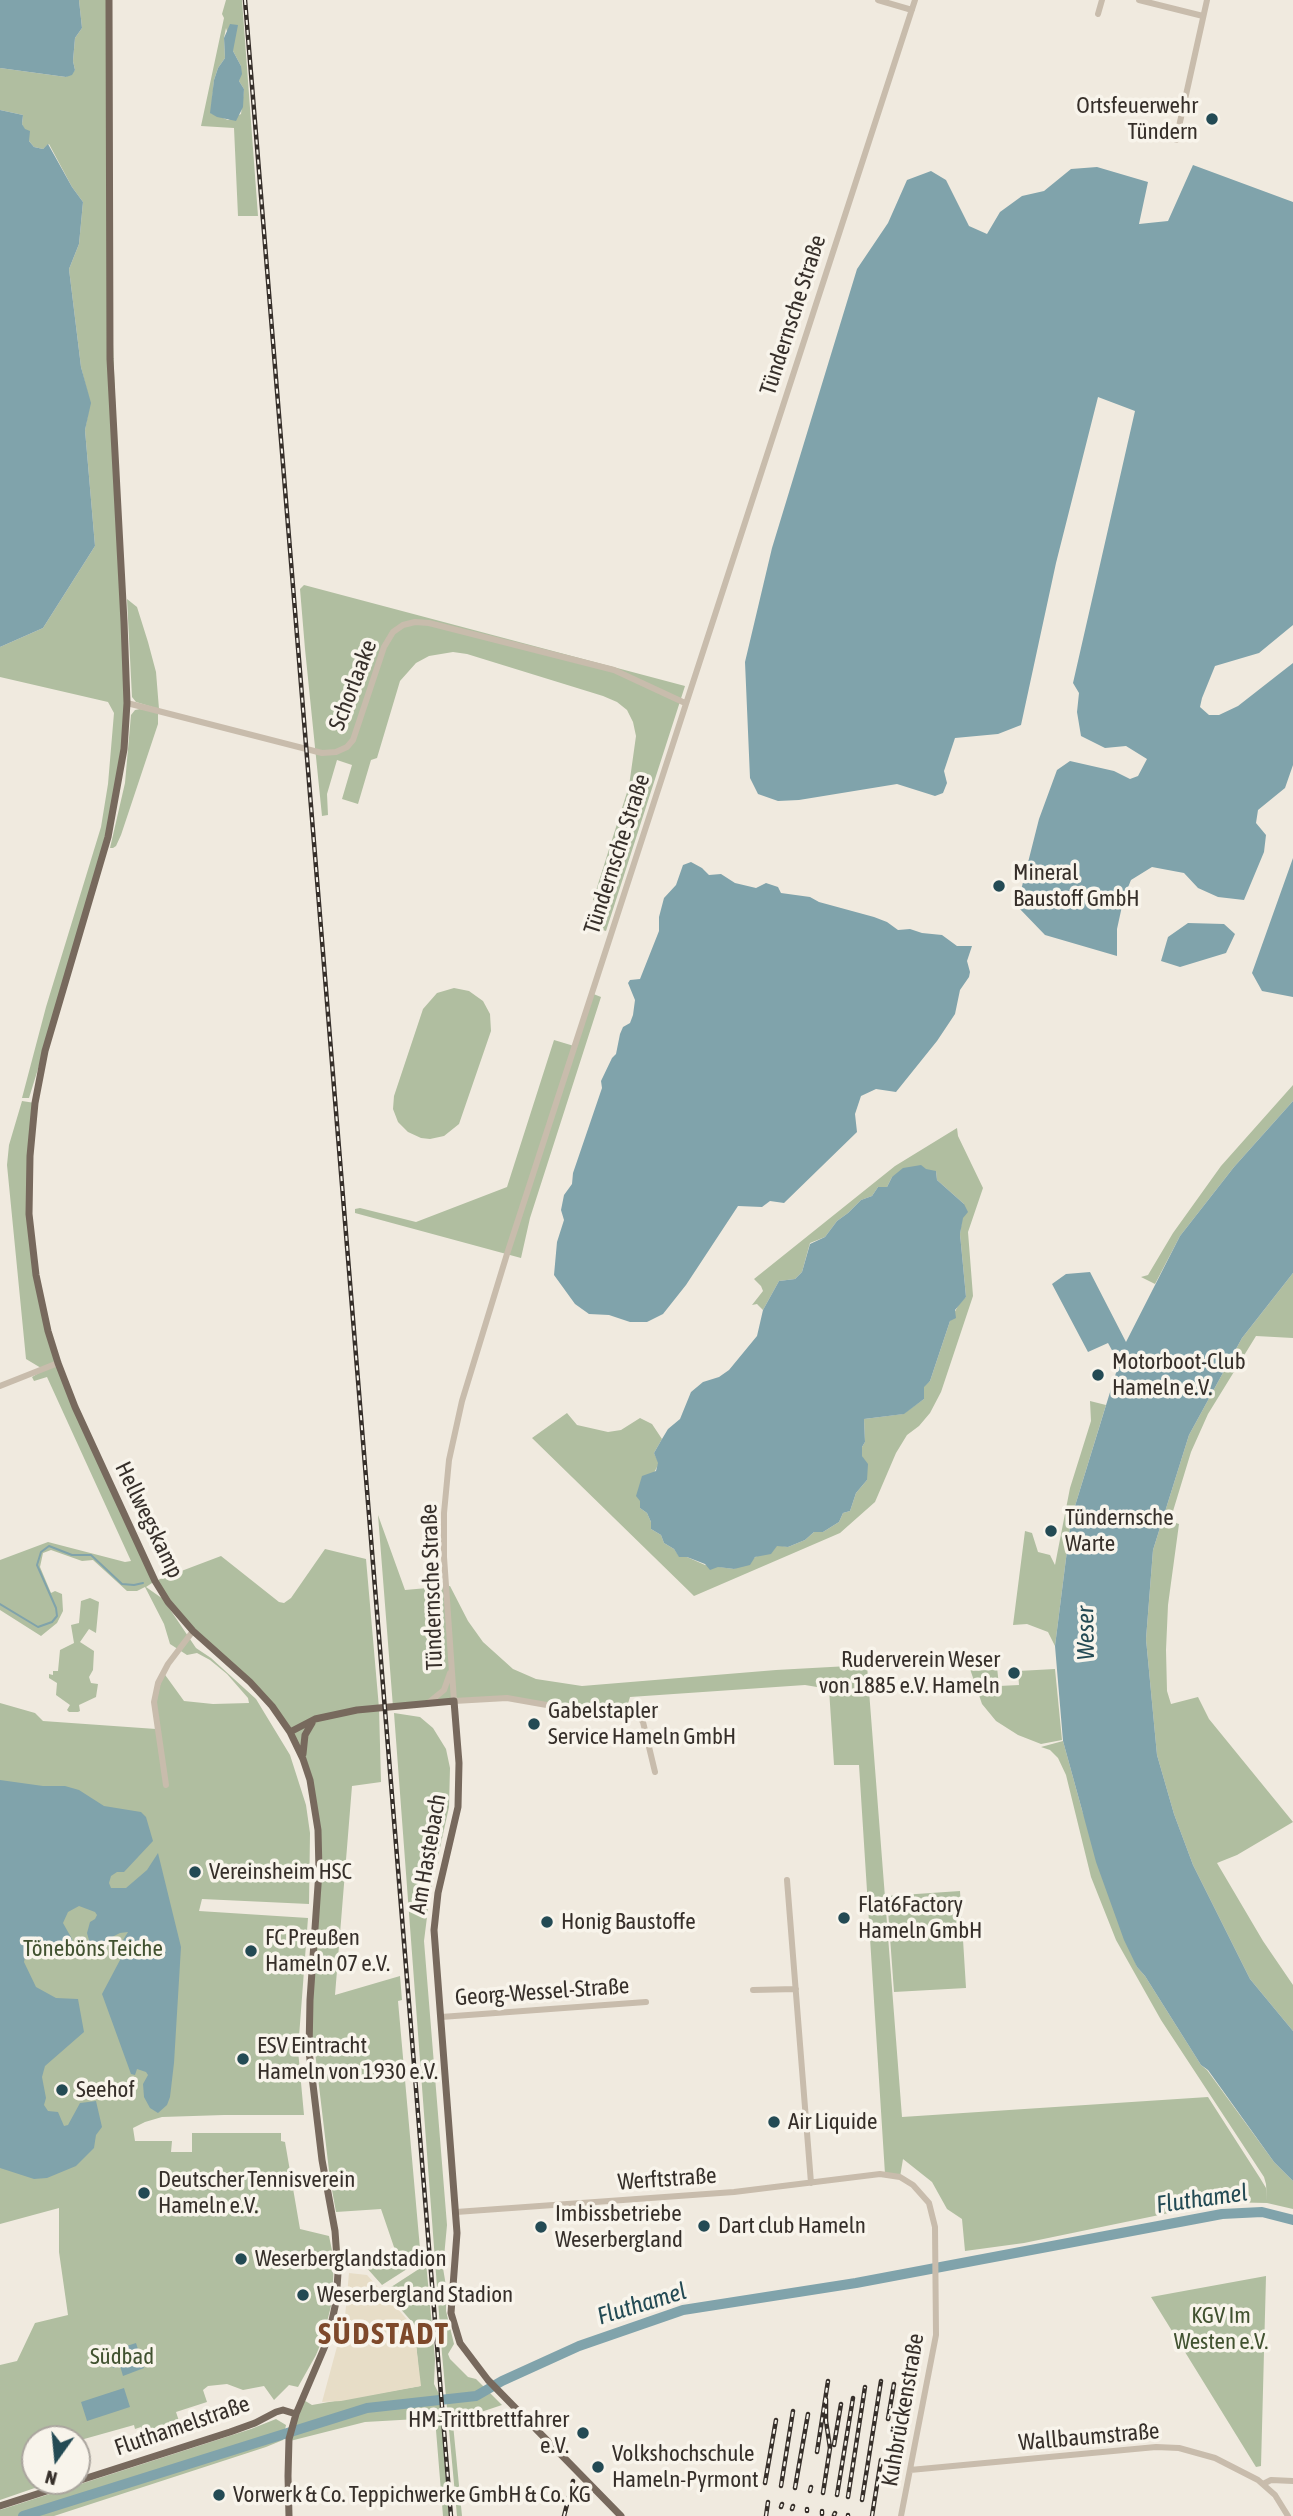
<!DOCTYPE html>
<meta charset="utf-8">
<style>
body{margin:0}
#map{position:relative;width:1293px;height:2516px;overflow:hidden;background:#f0eadf;font-family:"Asap Condensed",sans-serif}
canvas{display:block}
.north{position:absolute;left:21px;top:2425px;width:70px;height:70px;box-sizing:border-box;background:#f8f4eb;border:2px solid #aaa59e;border-radius:50%;rotate:195deg;font-size:19px;font-weight:700;line-height:28px;text-align:center;color:#362f2a}
.north::after{content:'';display:block;margin:auto;width:24px;height:32px;background:#234a54;clip-path:polygon(50% 0,100% 100%,50% 72%,0 100%)}
</style>
<div id="map">
<canvas width="1293" height="2516"></canvas>
<div class="north">N</div>
</div>
<script>
const g = document.querySelector('canvas').getContext('2d');
g.lineJoin = 'round';
function fill(path, color) { g.fillStyle = color; g.fill(path, 'evenodd'); }
const poly = rows => new Path2D(rows.map(r => 'M' + r).join(''));
function trace(path, color, width, dash) { g.strokeStyle = color; g.lineWidth = width; g.lineCap = dash ? 'butt' : 'round'; g.setLineDash(dash || []); g.stroke(path); }
function drawText(font, color, halo, rows, align = 'center') {
  g.font = font + ' "Asap Condensed",sans-serif'; g.lineWidth = 7; g.setLineDash([]); g.textBaseline = 'middle'; g.strokeStyle = halo; g.fillStyle = color; for (const [text, x, y, turn = 0] of rows) {
    g.save(); g.translate(x, y); g.rotate((+turn || 0) * Math.PI / 180); g.textAlign = isNaN(turn) ? turn : align; if (halo) g.strokeText(text, 0, 0); g.fillText(text, 0, 0); g.restore();
  }
}
fill(poly([
 [79,0,109,0,109,242,127,703,121,773,90,901,29,1098,22,1098,46,1007,101,827,108,784,114,713,108,702,0,677,0,647,43,628,95,546,85,430,90,403,81,367,69,269,79,244,83,202,72,187,49,144,43,149,34,147,29,141,22,124,23,115,0,110,0,68,66,77,75,70,73,61,75,38,82,28],
 [226,0,242,0,258,216,238,216,234,128,201,126,224,18,222,14],
 [226,28,233,51,241,66,239,81,244,89,241,114,228,120,211,113,214,80,218,68,225,58,224,38],
 [304,585,685,686,606,931,599,929,606,904,593,900,629,786,636,736,633,722,627,710,617,702,603,696,467,654,453,652,429,656,416,663,400,681,377,758,371,760,358,804,342,799,352,765,337,760,327,794,328,815,322,816,305,649,300,589],
 [127,599,137,607,148,642,156,672,159,709,136,702,132,697],
 [140,709,158,713,158,724,121,835,116,846,113,848,110,848,125,783,131,715,135,710],
 [454,988,469,991,483,1001,490,1014,491,1031,459,1124,444,1136,430,1139,421,1138,408,1132,398,1122,393,1109,394,1096,423,1009,437,993],
 [591,993,601,997,530,1218,521,1258,355,1213,355,1209,360,1208,416,1222,507,1187,554,1040,574,1046],
 [1293,1085,1293,1101,1234,1167,1180,1236,1155,1284,1141,1277,1148,1275,1173,1233,1221,1166],
 [22,1101,35,1103,29,1214,36,1275,58,1363,155,1581,146,1587,163,1599,196,1648,211,1658,256,1699,290,1755,306,1805,310,1833,309,1904,202,1899,199,1911,308,1918,298,2050,304,2115,224,2115,162,2117,145,2122,133,2128,135,2141,172,2141,171,2152,192,2152,192,2133,281,2133,281,2141,285,2142,300,2229,329,2236,334,2260,332,2302,323,2338,316,2355,298,2387,289,2385,274,2400,264,2386,243,2390,227,2384,208,2386,203,2390,207,2402,176,2412,184,2436,148,2448,141,2427,135,2429,134,2425,77,2441,77,2439,35,2439,35,2481,55,2481,0,2500,0,2365,17,2361,35,2323,68,2315,59,2252,59,2208,0,2224,0,1703,35,1713,43,1721,156,1729,154,1712,163,1672,184,1701,213,1704,249,1703,248,1698,227,1674,210,1660,197,1653,187,1655,170,1644,164,1624,145,1587,137,1591,127,1591,93,1560,82,1561,51,1550,43,1553,40,1567,51,1593,55,1591,62,1594,63,1611,57,1623,41,1636,0,1610,0,1560,48,1542,125,1562,131,1561,47,1377,34,1381,32,1377,49,1367,41,1368,26,1359,7,1165,9,1145],
 [957,1128,958,1136,983,1188,968,1232,973,1296,941,1392,930,1413,919,1426,907,1435,896,1453,875,1502,840,1533,694,1596,532,1438,567,1413,577,1425,608,1432,621,1430,640,1418,652,1424,662,1439,654,1453,659,1463,640,1501,640,1508,647,1513,651,1522,651,1529,661,1535,664,1543,674,1549,679,1556,687,1557,705,1565,734,1569,777,1545,788,1547,805,1540,814,1532,823,1532,839,1522,843,1513,850,1511,856,1493,867,1480,862,1456,862,1447,865,1442,864,1419,903,1414,924,1399,924,1386,930,1381,950,1321,960,1302,966,1297,960,1234,964,1204,937,1180,936,1171,892,1177,887,1187,878,1187,872,1196,861,1200,848,1213,837,1221,825,1237,810,1243,802,1272,795,1279,779,1281,763,1310,757,1304,752,1305,763,1291,761,1286,754,1279,895,1166],
 [1293,1273,1293,1338,1256,1336,1208,1414,1191,1452,1170,1521,1179,1524,1168,1605,1166,1650,1167,1691,1171,1704,1198,1697,1209,1719,1293,1822,1237,1855,1217,1863,1263,1941,1293,1985,1293,2031,1250,1979,1193,1865,1174,1814,1157,1755,1146,1639,1153,1550,1189,1435,1242,1338],
 [1090,1401,1106,1405,1071,1519,1055,1646,1048,1632,1027,1624,1013,1625,1025,1531,1032,1533,1038,1552,1050,1555,1055,1565,1070,1488,1091,1421],
 [378,1515,405,1590,450,1586,468,1621,483,1642,513,1669,536,1679,582,1686,776,1670,867,1665,902,2117,1208,2097,1260,2178,1266,2188,1267,2201,1266,2184,1264,2177,1161,2020,1116,1940,1091,1877,1066,1775,1058,1758,1050,1750,1041,1747,1063,1741,1082,1810,1137,1967,1145,1976,1201,2065,1207,2070,1274,2162,1293,2181,1293,2209,1267,2203,1222,2202,1024,2243,965,2251,962,2219,947,2209,932,2182,903,2159,900,2177,885,2174,859,1765,834,1765,829,1689,805,1685,630,1697,627,1707,575,1709,507,1698,393,1707],
 [325,1549,366,1559,379,1708,381,1782,352,1786,335,1995,400,1976,402,2000,398,2001,421,2260,382,2285,365,2266,395,2250,381,2209,336,2212,330,2179,315,2052,309,2051,319,1851,304,1758,271,1704,193,1630,155,1581,221,1556,279,1602,284,1603,291,1598],
 [90,1598,99,1602,96,1633,89,1629,80,1642,94,1651,93,1670,89,1677,91,1683,98,1684,96,1697,79,1705,80,1711,78,1712,69,1712,67,1710,70,1705,56,1695,57,1683,49,1678,49,1674,53,1675,53,1671,58,1671,60,1650,74,1643,71,1625,79,1623,81,1601],
 [997,1667,999,1686,1019,1685,1018,1671,1055,1669,1062,1740,1041,1744,1018,1735,996,1721,982,1704,970,1669,973,1671,987,1670,987,1668],
 [394,1713,420,1717,433,1728,446,1749,450,1768,449,1807,430,1893,424,1941,447,2225,443,2268,446,2286,446,2311,454,2344,448,2354,450,2359,468,2377,476,2379,502,2405,460,2419,458,2414,452,2414,462,2516,457,2516,442,2354],
 [960,1891,966,1988,894,1992,887,1896],
 [426,2262,435,2359,434,2384,439,2394,449,2516,443,2516,435,2418,365,2422,290,2441,302,2399,312,2405,420,2386,415,2333,419,2330,385,2291,422,2267],
 [1266,2276,1261,2466,1256,2467,1151,2297],
 [276,2419,286,2425,283,2440,266,2447,54,2516,0,2516,0,2510,251,2429]
]), '#b0bea0');
fill(poly([
 [349,2273,367,2275,414,2327,421,2386,341,2401,322,2402,345,2317]
]), '#e7ddc7');
fill(poly([
 [0,0,79,0,82,28,75,38,73,61,75,70,72,75,66,77,0,68],
 [230,24,238,25,233,51,241,66,242,74,239,81,244,89,243,107,236,121,217,117,210,113,214,80,218,68,225,58,224,38],
 [0,110,23,115,22,124,25,129,30,131,29,141,34,147,43,149,48,144,72,187,83,202,79,244,69,269,81,367,91,403,85,430,95,546,43,628,0,647],
 [1193,165,1293,202,1293,625,1259,653,1215,666,1202,698,1200,707,1209,715,1219,715,1238,706,1293,663,1293,765,1285,788,1258,810,1256,823,1266,835,1264,852,1244,900,1218,897,1198,888,1184,873,1152,867,1131,880,1124,897,1117,929,1117,956,1045,935,1017,906,1039,819,1057,770,1070,761,1114,771,1130,779,1138,776,1147,759,1126,746,1105,748,1081,736,1077,712,1079,693,1073,683,1135,411,1098,397,1056,563,1021,725,998,734,955,738,944,771,947,783,943,793,935,796,897,784,799,800,778,801,758,794,750,778,745,662,772,548,857,269,888,223,907,180,931,171,946,180,969,226,987,234,1000,212,1022,196,1044,191,1071,169,1097,167,1148,182,1139,224,1168,221],
 [1293,858,1293,997,1262,991,1252,973],
 [691,862,702,868,709,875,721,874,735,883,756,888,766,883,778,887,781,893,810,897,819,902,874,917,887,922,898,930,910,929,922,933,942,935,957,946,972,946,967,961,970,972,969,977,960,990,955,1014,937,1041,896,1092,876,1089,861,1096,855,1114,857,1132,784,1203,770,1201,762,1207,738,1206,686,1285,663,1314,647,1322,630,1322,609,1315,589,1314,575,1304,554,1275,557,1242,564,1220,561,1210,564,1195,572,1184,573,1173,602,1088,601,1081,612,1058,616,1054,620,1034,623,1027,630,1023,633,1015,635,1000,628,983,630,980,640,979,659,931,659,917,664,898,676,885,683,865],
 [1188,923,1224,924,1235,934,1226,953,1180,967,1161,961,1168,937],
 [1293,1101,1293,1273,1242,1338,1189,1435,1153,1550,1146,1639,1157,1755,1174,1814,1193,1865,1250,1979,1293,2031,1293,2181,1274,2162,1208,2070,1201,2065,1145,1976,1137,1967,1124,1940,1096,1862,1082,1810,1063,1741,1055,1646,1071,1519,1119,1363,1108,1343,1088,1352,1052,1284,1066,1274,1090,1272,1126,1342,1180,1236,1234,1167],
 [921,1165,926,1169,936,1171,937,1180,964,1204,968,1212,963,1218,960,1234,966,1297,955,1310,956,1318,950,1321,930,1381,924,1387,924,1399,904,1414,864,1419,865,1442,862,1447,862,1456,868,1464,867,1480,856,1493,850,1511,843,1513,839,1522,823,1532,814,1532,805,1540,788,1547,777,1546,771,1554,755,1557,750,1565,734,1569,718,1567,710,1570,705,1564,687,1557,679,1557,674,1549,664,1543,661,1535,651,1529,651,1522,647,1513,640,1508,640,1501,636,1496,642,1476,656,1471,658,1463,654,1453,662,1439,668,1429,680,1419,691,1392,703,1382,719,1377,729,1370,757,1336,763,1310,779,1281,795,1279,802,1272,810,1244,825,1237,837,1221,848,1213,861,1200,872,1196,878,1187,887,1187,892,1177,903,1168],
 [0,1780,43,1786,65,1786,79,1790,104,1806,141,1812,146,1817,153,1841,124,1872,117,1872,111,1876,109,1883,111,1888,126,1888,147,1870,158,1853,181,1947,174,2063,170,2097,167,2105,158,2113,150,2108,144,2097,143,2084,148,2075,146,2072,137,2069,135,2075,131,2074,102,1994,120,1960,120,1945,128,1932,120,1933,104,1941,99,1950,96,1949,90,1944,87,1933,90,1922,95,1919,97,1915,95,1912,79,1906,68,1912,63,1923,72,1939,73,1948,68,1955,56,1956,35,1948,26,1952,24,1962,36,1987,56,1998,78,1999,84,2032,45,2066,42,2077,46,2098,44,2105,48,2111,58,2112,64,2126,68,2125,80,2103,96,2101,102,2127,96,2135,94,2148,76,2166,47,2178,34,2179,0,2168],
 [136,2343,144,2368,123,2376,120,2366,113,2368,108,2352],
 [124,2388,130,2407,87,2421,81,2402]
]), '#80a3ab');
trace(poly([
 [0,1604,38,1627,52,1622,57,1616,56,1608,37,1565,41,1552,49,1546,72,1555,91,1555,122,1584,134,1585,143,1583]
]), '#80a3ab', 2);
trace(poly([
 [23,2516,367,2408,476,2396,502,2381,579,2346,683,2310,856,2283,1222,2214,1262,2212,1293,2220]
]), '#80a3ab', 10);
trace(poly([
 [878,0,912,10],
 [1139,0,1203,16],
 [1098,14,1102,0],
 [1176,140,1207,0],
 [127,703,322,753,336,752,347,747,353,740,384,647,393,632,403,625,415,622,429,623,614,670,685,703],
 [0,1386,58,1363],
 [428,1703,444,1690,450,1673],
 [655,1772,643,1722,636,1712,627,1707,575,1710,507,1698,454,1701,444,1557,444,1513,449,1460,462,1401,507,1254,915,0],
 [166,1785,154,1702,158,1683,168,1664,193,1631],
 [787,1880,811,2183],
 [753,1990,796,1989],
 [441,2017,646,2002],
 [456,2212,734,2192,880,2174,900,2177,913,2185,929,2203,935,2227,936,2335,901,2516],
 [910,2470,1156,2447,1179,2448,1215,2458,1258,2480,1275,2495,1288,2516],
 [1263,2484,1271,2480,1293,2481]
]), '#c8bcac', 6);
trace(poly([
 [109,0,110,359,124,622,127,703,124,749,108,837,45,1051,35,1103,30,1156,29,1214,36,1275,48,1331,58,1363,75,1407,155,1581,168,1602,193,1631,250,1682,272,1706,290,1732,303,1759,310,1780,318,1830,319,1871,310,2000,309,2051,322,2160,335,2231,338,2273,336,2302,328,2339,296,2414,289,2439,288,2476,289,2516],
 [290,1732,315,1719,357,1710,454,1701,459,1763,458,1807,438,1893,434,1930,457,2233,451,2313,460,2343,488,2380,621,2516],
 [303,1754,305,1735,312,1723],
 [0,2506,230,2432,255,2423,276,2412,283,2410,296,2414]
]), '#77695d', 7);
const rail = poly([
 [245,0,451,2516],
 [888,2419,894,2384],
 [834,2445,841,2404],
 [817,2452,828,2381],
 [765,2483,776,2420],
 [781,2486,793,2411],
 [795,2488,808,2414],
 [810,2491,811,2487],
 [823,2493,830,2448,826,2421,826,2399],
 [837,2495,853,2398],
 [848,2497,865,2387],
 [862,2500,881,2381],
 [781,2507,782,2504],
 [792,2509,793,2506],
 [807,2511,807,2509],
 [822,2514,822,2511],
 [834,2515,835,2513],
 [564,2516,573,2481],
 [766,2516,768,2502],
 [848,2516,848,2515],
 [872,2516,881,2460]
]);
trace(rail, '#362f2a', 4.5);
trace(rail, '#f8f4eb', 2, [5]);
for (const [x, y, r, color] of [
 [1212,119,7,"#234a54"],
 [999,886,7,"#234a54"],
 [1098,1375,7,"#234a54"],
 [1051,1531,7,"#234a54"],
 [1014,1673,7,"#234a54"],
 [534,1724,7,"#234a54"],
 [195,1872,7,"#234a54"],
 [844,1918,7,"#234a54"],
 [547,1922,7,"#234a54"],
 [251,1951,7,"#234a54"],
 [243,2059,7,"#234a54"],
 [62,2090,7,"#234a54"],
 [774,2122,7,"#234a54"],
 [144,2193,7,"#234a54"],
 [704,2226,7,"#234a54"],
 [541,2227,7,"#234a54"],
 [241,2259,7,"#234a54"],
 [303,2295,7,"#234a54"],
 [583,2433,7,"#234a54"],
 [598,2467,7,"#234a54"],
 [219,2495,7,"#234a54"]
]) { const dot = new Path2D(); dot.arc(x, y, r, 0, 2 * Math.PI); g.fillStyle = color; g.fill(dot); trace(dot, '#f8f4eb', 2.5); }
drawText('23px', '#362f2a', '#f8f4eb', [
 ["Ortsfeuerwehr",1198,106,"right"],
 ["Tündern",1198,132,"right"],
 ["Mineral",1013,873],
 ["Baustoff GmbH",1013,899],
 ["Motorboot-Club",1112,1362],
 ["Hameln e.V.",1112,1388],
 ["Tündernsche",1065,1518],
 ["Warte",1065,1544],
 ["Ruderverein Weser",1000,1660,"right"],
 ["von 1885 e.V. Hameln",1000,1686,"right"],
 ["Gabelstapler",548,1711],
 ["Service Hameln GmbH",548,1737],
 ["Vereinsheim HSC",209,1872],
 ["Flat6Factory",858,1905],
 ["Hameln GmbH",858,1931],
 ["Honig Baustoffe",561,1922],
 ["FC Preußen",265,1938],
 ["Hameln 07 e.V.",265,1964],
 ["ESV Eintracht",257,2046],
 ["Hameln von 1930 e.V.",257,2072],
 ["Seehof",76,2090],
 ["Air Liquide",788,2122],
 ["Deutscher Tennisverein",158,2180],
 ["Hameln e.V.",158,2206],
 ["Imbissbetriebe",555,2214],
 ["Weserbergland",555,2240],
 ["Dart club Hameln",718,2226],
 ["Weserberglandstadion",255,2259],
 ["Weserbergland Stadion",317,2295],
 ["HM-Trittbrettfahrer",569,2420,"right"],
 ["e.V.",569,2446,"right"],
 ["Volkshochschule",612,2454],
 ["Hameln-Pyrmont",612,2480],
 ["Vorwerk & Co. Teppichwerke GmbH & Co. KG",233,2495]
], 'left');
drawText('23px', '#362f2a', '#f8f4eb', [
 ["Tündernsche Straße",793,315,-72],
 ["Schorlaake",353,685,-69],
 ["Tündernsche Straße",617,854,-72],
 ["Hellwegskamp",149,1520,64],
 ["Tündernsche Straße",432,1587,-92],
 ["Am Hastebach",428,1854,-80],
 ["Georg-Wessel-Straße",542,1992,-4],
 ["Werftstraße",667,2179,-4],
 ["Kuhbrückenstraße",903,2410,-80],
 ["Fluthamelstraße",182,2426,-19],
 ["Wallbaumstraße",1089,2437,-5]
]);
drawText('23px', '#415230', '#f8f4eb', [
 ["Töneböns Teiche",93,1949],
 ["KGV Im",1221,2316],
 ["Westen e.V.",1221,2342],
 ["Südbad",122,2357]
]);
drawText('italic 24px', '#234a54', '#f8f4eb', [
 ["Weser",1086,1633,-91],
 ["Fluthamel",1202,2199,-8],
 ["Fluthamel",642,2304,-17]
]);
g.letterSpacing = '2px';
drawText('bold 30px', '#7e492b', '#f8f4eb', [
 ["SÜDSTADT",384,2335]
]);
g.letterSpacing = '0px';
</script>
